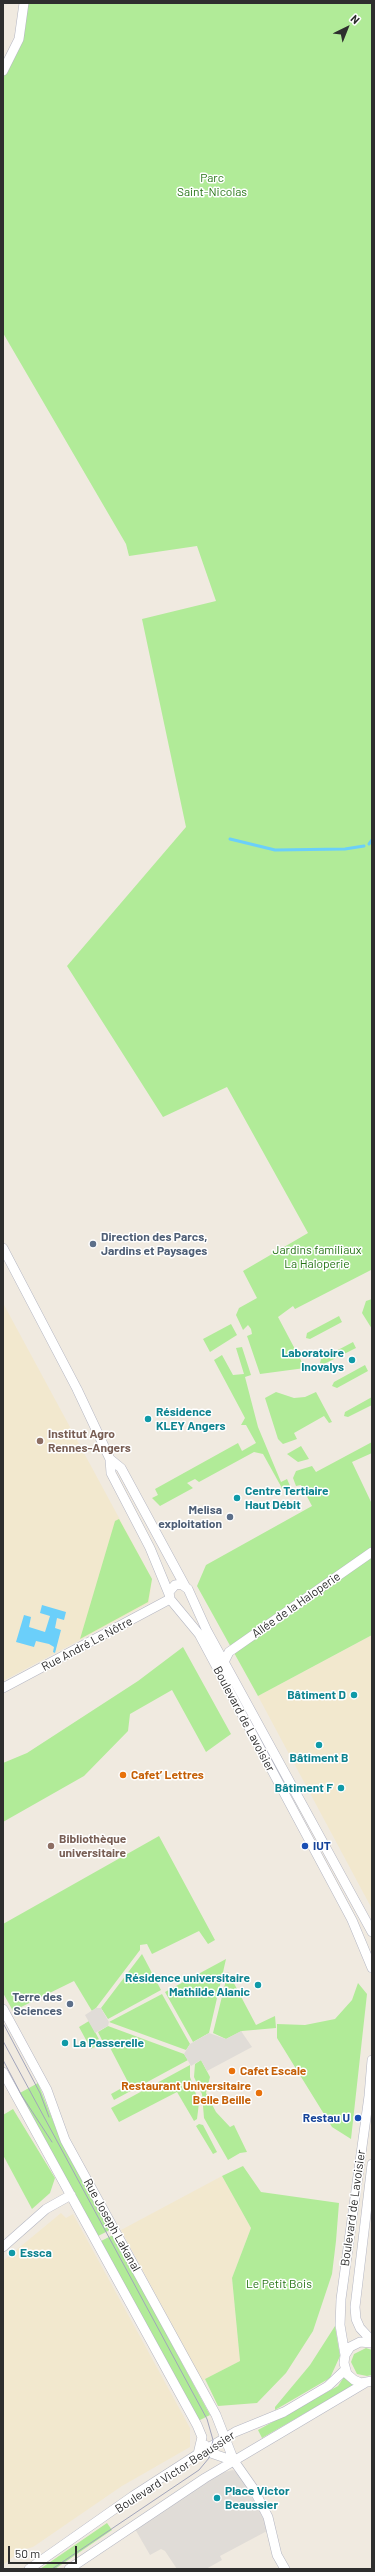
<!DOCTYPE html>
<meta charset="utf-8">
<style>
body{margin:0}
#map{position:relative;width:375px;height:2572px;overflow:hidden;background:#f0eae0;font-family:Barlow,sans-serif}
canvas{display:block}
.frame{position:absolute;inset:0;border:4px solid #2e2e2e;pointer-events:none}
.north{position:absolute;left:327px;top:8px;width:40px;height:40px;-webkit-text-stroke:3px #fff;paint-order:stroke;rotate:43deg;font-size:11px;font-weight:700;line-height:16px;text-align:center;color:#2e2e2e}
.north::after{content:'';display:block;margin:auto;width:14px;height:18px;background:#2e2e2e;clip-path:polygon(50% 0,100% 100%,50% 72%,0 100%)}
.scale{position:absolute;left:8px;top:2546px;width:69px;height:18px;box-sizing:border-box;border:2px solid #2e2e2e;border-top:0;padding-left:5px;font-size:12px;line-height:14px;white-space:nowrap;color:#2e2e2e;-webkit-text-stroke:3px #fff;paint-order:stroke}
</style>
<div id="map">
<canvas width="375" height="2572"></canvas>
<div class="frame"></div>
<div class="north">N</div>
<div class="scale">50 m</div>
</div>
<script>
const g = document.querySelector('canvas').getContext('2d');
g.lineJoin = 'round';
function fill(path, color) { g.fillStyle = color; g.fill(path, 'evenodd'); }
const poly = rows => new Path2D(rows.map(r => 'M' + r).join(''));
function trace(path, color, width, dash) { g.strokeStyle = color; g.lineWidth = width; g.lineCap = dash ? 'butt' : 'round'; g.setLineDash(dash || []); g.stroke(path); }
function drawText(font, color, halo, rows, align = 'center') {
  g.font = font + ' Barlow,sans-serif'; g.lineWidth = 3; g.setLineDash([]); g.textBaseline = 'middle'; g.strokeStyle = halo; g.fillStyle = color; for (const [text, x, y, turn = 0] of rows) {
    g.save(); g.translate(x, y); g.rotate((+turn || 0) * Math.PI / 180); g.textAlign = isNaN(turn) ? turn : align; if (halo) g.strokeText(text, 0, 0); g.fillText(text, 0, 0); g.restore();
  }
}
fill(poly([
 [3,1303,152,1579,149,1603,3,1681],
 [372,1635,372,1909,258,1696],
 [222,2176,251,2228,232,2278,240,2361,202,2381,121,2230],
 [61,2213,66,2218,73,2214,190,2428,190,2447,122,2486,33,2547,22,2550,3,2565,3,2261]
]), '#f2e8ce');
fill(poly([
 [28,3,372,3,372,1272,371,1270,295,1309,293,1306,278,1317,305,1368,260,1374,247,1336,252,1334,251,1329,248,1325,243,1330,236,1315,239,1308,257,1298,243,1271,308,1233,227,1087,163,1117,67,966,186,827,142,619,216,601,197,546,129,556,126,544,3,333,3,76,14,59,25,29],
 [372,1299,372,1329,362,1313,366,1301],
 [339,1316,342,1322,310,1339,306,1338,307,1333],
 [231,1324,237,1335,210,1352,203,1339],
 [353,1342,356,1348,324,1364,320,1363,321,1359],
 [242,1347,251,1375,245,1377,258,1427,281,1482,287,1479,291,1488,283,1490,263,1454,254,1452,199,1482,195,1479,187,1483,193,1488,160,1506,152,1498,158,1495,155,1489,238,1443,242,1451,256,1443,246,1425,241,1425,245,1418,214,1360,222,1355,233,1375,244,1374,236,1348],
 [365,1365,368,1371,337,1388,332,1386,334,1382],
 [276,1392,294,1398,305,1397,316,1392,332,1422,329,1423,324,1416,294,1433,297,1439,283,1444,278,1439,265,1398],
 [372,1397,372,1405,348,1417,344,1416,345,1412],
 [372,1442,372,1453,352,1462,372,1504,372,1635,258,1696,197,1586,206,1565,312,1506,301,1485,296,1486,293,1478,296,1471,312,1466,316,1472],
 [301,1446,309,1459,298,1462,287,1454],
 [119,1519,152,1579,148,1602,80,1639,115,1521],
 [183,1647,231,1734,206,1752,172,1690,130,1714,128,1731,84,1776,3,1822,3,1763,27,1753,138,1681],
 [159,1836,215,1940,208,1944,199,1931,152,1954,147,1944,140,1945,140,1950,96,2008,92,2011,74,1981,13,2011,3,1993,3,1924],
 [142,1954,161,1990,108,2019,101,2008],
 [226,1959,209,2033,193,2042,165,1992],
 [228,1972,256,2025,275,2016,276,2028,242,2031,226,2039,213,2033],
 [358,1983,367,1994,351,2139,332,2127,277,2038,277,2024,305,2025,335,2019,352,2000],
 [162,1994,190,2044,186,2050,109,2022],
 [89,2021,101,2043,91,2049,79,2027],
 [108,2026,184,2054,188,2060,114,2100,111,2094,129,2084,106,2040,103,2042,98,2032],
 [201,2060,210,2077,206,2093,216,2112,230,2127,234,2125,247,2152,240,2153,228,2160,204,2118,202,2094,194,2077,195,2064],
 [190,2065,190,2077,199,2103,197,2119,194,2121,177,2092,119,2122,111,2108],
 [38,2083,57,2131,110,2230,98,2236,18,2094],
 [13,2109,55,2178,50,2193,32,2209,3,2155,3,2115],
 [199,2124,203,2125,217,2152,213,2154,196,2126],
 [243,2166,261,2192,339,2203,336,2241,332,2274,313,2331,286,2373,257,2403,218,2406,205,2379,240,2361,232,2278,251,2228,222,2176],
 [113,2235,210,2415,198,2421,101,2241],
 [335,2326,340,2356,330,2378,275,2410,275,2407,310,2365],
 [366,2348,372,2350,372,2375,367,2376,357,2374,351,2362,354,2354],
 [344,2377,354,2385,262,2438,258,2430,338,2386],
 [107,2523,112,2530,55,2569,40,2569]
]), '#b1eb98');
fill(poly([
 [96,2008,101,2008,109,2022,108,2026,95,2033,85,2015],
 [241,2031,252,2047,207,2071,201,2060,191,2066,184,2054,190,2044,209,2033,226,2039],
 [233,2470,241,2476,264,2520,267,2531,220,2556,222,2560,206,2569,177,2569,165,2551,161,2549,150,2555,135,2529,221,2473]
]), '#e0dcd7');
fill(poly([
 [42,1605,66,1612,64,1620,57,1618,55,1628,61,1630,55,1653,53,1652,54,1647,49,1644,36,1641,34,1647,16,1642,24,1615,31,1617,29,1627,45,1632,50,1616,40,1613]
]), '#6bcffa');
trace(poly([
 [230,839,275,850,345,849,364,846],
 [369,844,372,840]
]), '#6bcffa', 3);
const minor = poly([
 [3,71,19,39,24,3],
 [3,1248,77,1389,110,1459,111,1473,150,1548,169,1594],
 [110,1459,121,1468,185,1586],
 [224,1662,229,1652,372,1552],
 [3,1688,170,1599],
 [372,1932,207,1631,188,1589,181,1584,175,1585,169,1592,170,1599,199,1634,352,1920,372,1968],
 [3,2009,47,2090,65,2140,216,2415,234,2461,253,2488,268,2517,277,2555,285,2569],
 [3,2072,197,2425,202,2437,198,2454],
 [372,2164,355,2307,356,2319,360,2328,372,2341],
 [3,2247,46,2209,71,2195],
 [372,2343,360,2342,350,2347,345,2355,344,2363,347,2374,354,2380,361,2383,372,2381],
 [345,2355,340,2325,341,2299,369,2096,372,2060],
 [205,2445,211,2453,234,2461],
 [29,2569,133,2496,198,2454,235,2432,284,2412,328,2386,345,2370],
 [69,2569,205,2478,365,2383]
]);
trace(minor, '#b4b6c2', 10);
trace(minor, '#fff', 9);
trace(poly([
 [3,2023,40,2093,49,2117],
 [3,2041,207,2419,213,2440,209,2458,199,2470,52,2569],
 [3,2060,22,2096,52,2142]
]), '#a1a4ba', 1);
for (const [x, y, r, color] of [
 [93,1244,4,"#5c6f8a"],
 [352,1360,4,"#0f9aa8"],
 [148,1419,4,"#0f9aa8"],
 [40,1441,4,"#8d6e63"],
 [237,1498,4,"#0f9aa8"],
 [230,1517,4,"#5c6f8a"],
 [354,1695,4,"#0f9aa8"],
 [319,1745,4,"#0f9aa8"],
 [123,1775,4,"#e8710a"],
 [341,1788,4,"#0f9aa8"],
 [51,1846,4,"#8d6e63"],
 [305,1846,4,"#1a4fb4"],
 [258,1985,4,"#0f9aa8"],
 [70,2004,4,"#5c6f8a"],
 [65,2043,4,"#0f9aa8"],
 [232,2071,4,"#e8710a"],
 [259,2093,4,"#e8710a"],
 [358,2118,4,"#1a4fb4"],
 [12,2253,4,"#0f9aa8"],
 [217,2498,4,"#0f9aa8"]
]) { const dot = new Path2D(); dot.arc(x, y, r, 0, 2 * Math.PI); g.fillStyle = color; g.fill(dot); trace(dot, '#fff', 1.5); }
drawText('12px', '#257414', '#fff', [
 ["Parc",212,178],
 ["Saint-Nicolas",212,192],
 ["Jardins familiaux",317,1250],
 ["La Haloperie",317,1264],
 ["Le Petit Bois",279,2284]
]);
drawText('bold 12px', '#4e5e75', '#fff', [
 ["Direction des Parcs,",101,1237,"left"],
 ["Jardins et Paysages",101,1251,"left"],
 ["Melisa",222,1510],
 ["exploitation",222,1524],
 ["Terre des",62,1997],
 ["Sciences",62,2011]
], 'right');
drawText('bold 12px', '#0d838f', '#fff', [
 ["Laboratoire",344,1353,"right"],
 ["Inovalys",344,1367,"right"],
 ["Résidence",156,1412],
 ["KLEY Angers",156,1426],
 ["Centre Tertiaire",245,1491],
 ["Haut Débit",245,1505],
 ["Bâtiment D",346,1695,"right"],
 ["Bâtiment B",319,1758,"center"],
 ["Bâtiment F",333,1788,"right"],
 ["Résidence universitaire",250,1978,"right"],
 ["Mathilde Alanic",250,1992,"right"],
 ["La Passerelle",73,2043],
 ["Essca",20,2253],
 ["Place Victor",225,2491],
 ["Beaussier",225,2505]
], 'left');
drawText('bold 12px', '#785e54', '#fff', [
 ["Institut Agro",48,1434],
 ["Rennes-Angers",48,1448],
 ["Bibliothèque",59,1839],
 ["universitaire",59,1853]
], 'left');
drawText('12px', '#2e2e2e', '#fff', [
 ["Allée de la Haloperie",296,1605,-35],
 ["Rue André Le Nôtre",87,1644,-28],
 ["Boulevard de Lavoisier",244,1719,62],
 ["Boulevard de Lavoisier",353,2208,-82],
 ["Rue Joseph Lakanal",112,2225,61],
 ["Boulevard Victor Beaussier",175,2472,-33]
]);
drawText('bold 12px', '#c56008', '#fff', [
 ["Cafet’ Lettres",131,1775],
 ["Cafet Escale",240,2071],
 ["Restaurant Universitaire",251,2086,"right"],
 ["Belle Beille",251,2100,"right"]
], 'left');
drawText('bold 12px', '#164399', '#fff', [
 ["IUT",313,1846],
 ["Restau U",350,2118,"right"]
], 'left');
</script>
